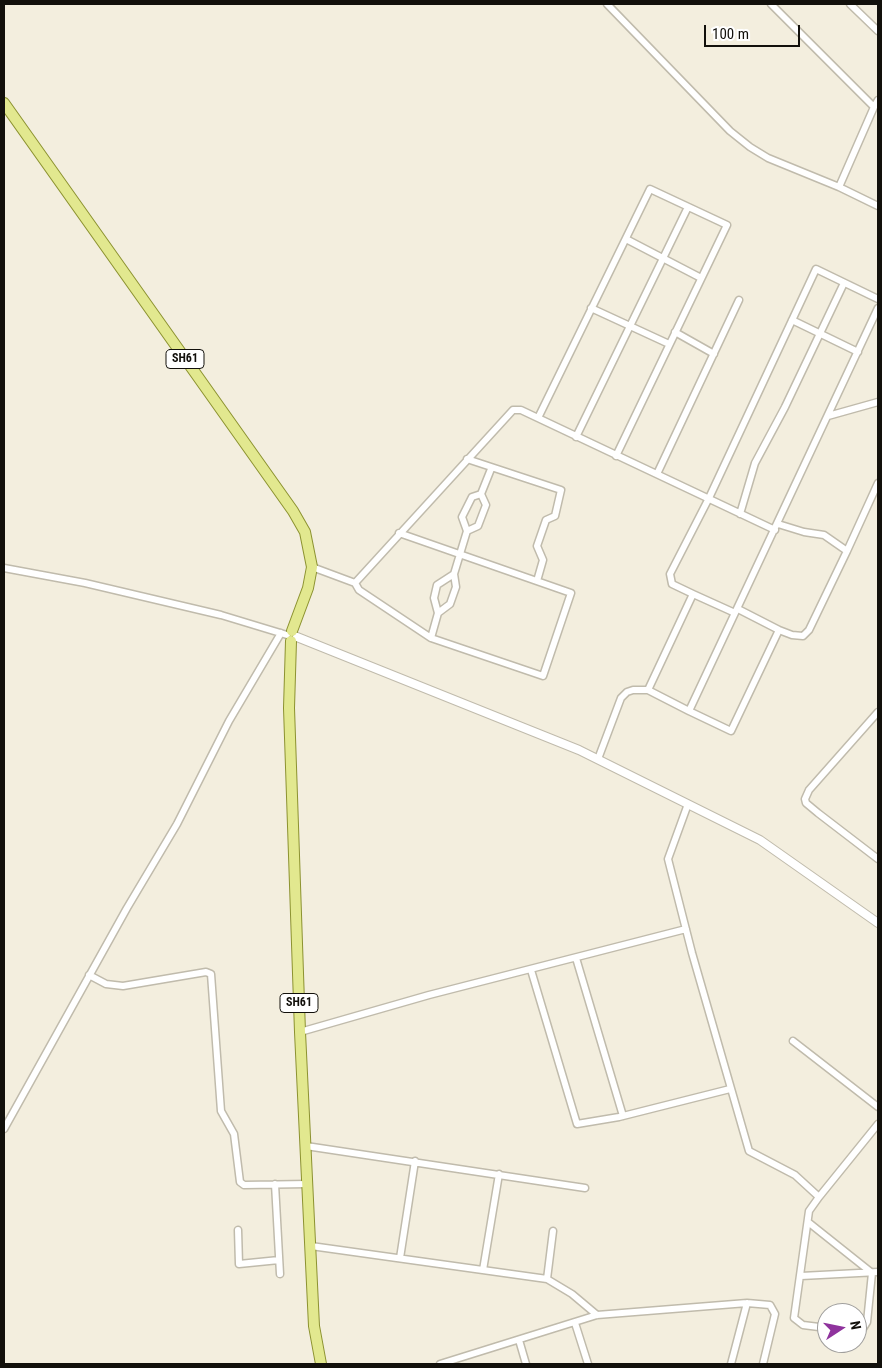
<!DOCTYPE html>
<style>
body{margin:0}
#map{position:relative;width:882px;height:1368px;overflow:hidden;background:#f3eede;font-family:"Roboto Condensed",sans-serif}
canvas{display:block}
.frame{position:absolute;inset:0;border:5px solid #12100b;pointer-events:none}
.north{position:absolute;left:817px;top:1303px;width:50px;height:50px;box-sizing:border-box;background:#fff;border:1px solid #a09f9d;border-radius:50%;rotate:79deg;font-size:14px;font-weight:700;line-height:20px;text-align:center;color:#12100b}
.north::after{content:'';display:block;margin:auto;width:18px;height:22px;background:#8f339d;clip-path:polygon(50% 0,100% 100%,50% 72%,0 100%)}
.scale{position:absolute;left:704px;top:25px;width:96px;height:22px;box-sizing:border-box;border:2px solid #12100b;border-top:0;padding-left:6px;font-size:15px;line-height:18px;white-space:nowrap;color:#12100b;-webkit-text-stroke:4px #fff;paint-order:stroke}
</style>
<div id="map">
<canvas width="882" height="1368"></canvas>
<div class="frame"></div>
<div class="north">N</div>
<div class="scale">100 m</div>
</div>
<script>
const g = document.querySelector('canvas').getContext('2d');
g.lineJoin = 'round';
const poly = rows => new Path2D(rows.map(r => 'M' + r).join(''));
function trace(path, color, width, dash) { g.strokeStyle = color; g.lineWidth = width; g.lineCap = dash ? 'butt' : 'round'; g.setLineDash(dash || []); g.stroke(path); }
function drawText(font, color, halo, rows, align = 'center') {
  g.font = font + ' "Roboto Condensed",sans-serif'; g.lineWidth = 4; g.setLineDash([]); g.textBaseline = 'middle'; g.strokeStyle = halo; g.fillStyle = color; for (const [text, x, y, turn = 0] of rows) {
    g.save(); g.translate(x, y); g.rotate((+turn || 0) * Math.PI / 180); g.textAlign = isNaN(turn) ? turn : align; if (halo) g.strokeText(text, 0, 0); g.fillText(text, 0, 0); g.restore();
  }
}
const minor = poly([
 [607,4,730,131,750,147,768,158,839,187,874,107],
 [771,4,874,107,878,100],
 [850,4,878,31],
 [839,187,878,206],
 [626,239,701,278],
 [591,308,669,344],
 [792,320,858,352],
 [675,332,714,354],
 [828,416,878,402],
 [538,418,650,189,727,225,616,456],
 [576,437,688,207],
 [467,459,561,490,555,516,546,520,537,546,543,560,537,581],
 [657,474,739,300],
 [740,514,755,463,785,407,844,283],
 [778,524,804,532,824,535,847,551,878,483],
 [467,531,478,526,486,505,481,494],
 [312,567,355,583,513,410,521,410,775,530],
 [4,568,85,583,221,615,287,635],
 [355,583,359,590,431,638,543,676,571,593,399,533],
 [693,594,735,613],
 [738,609,779,630,792,635,803,636,809,630,847,551],
 [438,613,450,604,456,587,454,574],
 [431,638,438,613,434,598,437,585,454,574,467,531,462,517,472,497,481,494,491,469],
 [648,690,693,594,672,584,670,574,709,498,816,269,878,299],
 [689,711,731,731,779,630],
 [878,712,809,790,805,799,806,803,818,813,878,859],
 [598,759,621,698,627,692,633,690,648,690,689,711,878,308],
 [688,804,668,859,692,953,749,1151,795,1175,819,1197,878,1124],
 [576,958,623,1116],
 [531,970,577,1124,619,1117,730,1089],
 [89,975,106,984,123,986,206,972,211,974,221,1111,234,1134,240,1182,244,1185,308,1184],
 [300,1032,429,995,686,929],
 [793,1041,878,1107],
 [4,1129,127,908,177,824,229,721,281,633],
 [306,1146,585,1188],
 [275,1184,280,1274],
 [819,1197,809,1211,794,1318,803,1325,827,1328],
 [808,1222,872,1273,867,1322,862,1330,857,1331],
 [238,1230,239,1264,279,1260],
 [311,1246,547,1279,572,1294,597,1315],
 [400,1258,415,1161],
 [483,1270,499,1174],
 [801,1276,878,1272],
 [547,1279,553,1231],
 [575,1323,588,1364],
 [519,1340,526,1364],
 [440,1364,597,1315,747,1303,770,1305,775,1314,763,1364],
 [731,1364,747,1303]
]);
const tertiary = poly([
 [297,637,579,750,760,840,878,923]
]);
const primary = poly([
 [4,103,293,511,305,532,312,567,308,588,292,631],
 [291,641,289,708,300,1032,314,1326,321,1364]
]);
trace(minor, '#c0bbac', 9);
trace(tertiary, '#c0bbac', 10);
trace(primary, '#8c9230', 12);
trace(minor, '#fff', 6);
trace(tertiary, '#fff', 8);
trace(primary, '#e2e88f', 10);
for (const [x, y, w] of [
 [185,359,38],
 [299,1003,38]
]) { const box = new Path2D(); box.roundRect(x - w / 2, y - 9.5, w, 19, 4); g.fillStyle = '#fff'; g.fill(box); trace(box, '#12100b', 1); }
drawText('bold 12px', '#12100b', null, [
 ["SH61",185,359],
 ["SH61",299,1003]
]);
</script>
